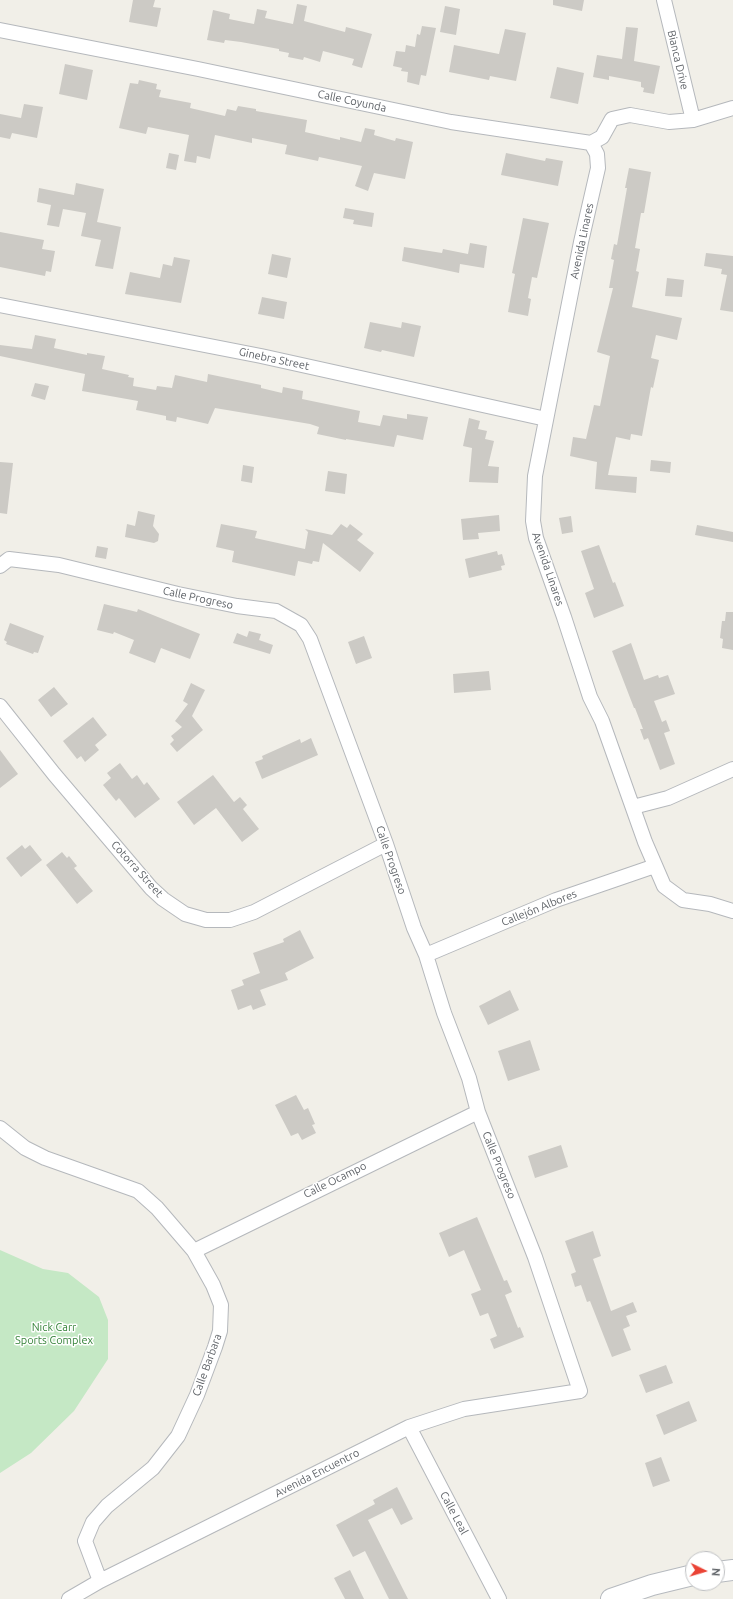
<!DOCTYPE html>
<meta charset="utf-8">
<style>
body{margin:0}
#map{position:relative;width:733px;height:1599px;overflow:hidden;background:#f1efe8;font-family:Ubuntu,sans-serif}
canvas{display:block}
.north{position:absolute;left:685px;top:1551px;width:40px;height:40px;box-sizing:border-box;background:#fff;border:1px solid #bfc1c3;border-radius:50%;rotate:95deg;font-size:11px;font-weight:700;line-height:16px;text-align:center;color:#5f6368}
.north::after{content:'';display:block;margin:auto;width:14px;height:18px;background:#ea4335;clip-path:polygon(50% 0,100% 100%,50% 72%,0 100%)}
</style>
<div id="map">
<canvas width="733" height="1599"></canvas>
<div class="north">N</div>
</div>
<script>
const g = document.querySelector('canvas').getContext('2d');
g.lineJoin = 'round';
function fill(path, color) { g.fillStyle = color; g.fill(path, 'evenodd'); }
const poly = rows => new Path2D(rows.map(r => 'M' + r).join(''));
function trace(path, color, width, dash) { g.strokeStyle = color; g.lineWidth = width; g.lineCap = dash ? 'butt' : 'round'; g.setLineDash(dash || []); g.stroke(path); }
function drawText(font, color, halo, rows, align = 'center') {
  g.font = font + ' Ubuntu,sans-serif'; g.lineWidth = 3; g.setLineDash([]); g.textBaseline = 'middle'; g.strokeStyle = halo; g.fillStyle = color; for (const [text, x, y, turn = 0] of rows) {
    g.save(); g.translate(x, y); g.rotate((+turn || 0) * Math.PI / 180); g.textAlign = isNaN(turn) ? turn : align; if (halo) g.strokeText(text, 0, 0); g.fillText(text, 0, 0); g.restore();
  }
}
fill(poly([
 [0,1250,43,1269,68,1273,99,1297,108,1320,108,1359,74,1411,31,1453,0,1473]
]), '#c5e8c5');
fill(poly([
 [133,0,155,0,153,7,161,8,157,27,129,22],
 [553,0,584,0,582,11,553,5],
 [297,4,307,6,304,21,345,32,346,27,372,34,362,68,352,65,354,59,323,51,320,62,304,57,303,60,288,57,289,53,279,51,279,49,241,42,225,40,224,43,207,40,213,10,230,14,229,19,254,24,257,9,267,11,265,18,293,24],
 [445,6,460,9,456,35,440,32],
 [422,26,436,28,426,76,421,75,419,85,407,82,408,72,401,71,402,68,393,66,396,51,405,52,406,45,415,47,417,34,420,35],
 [626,27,638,28,634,61,660,66,654,94,643,92,644,88,641,87,641,82,609,76,609,80,593,77,597,55,622,59],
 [505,29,526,33,516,81,490,76,489,80,449,72,454,45,499,54],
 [65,64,93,70,87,100,59,94],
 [557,67,584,73,578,104,550,98],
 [139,80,157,84,156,89,161,90,159,97,191,103,190,108,225,116,227,109,236,111,238,106,256,109,256,111,307,120,305,132,340,140,340,137,361,142,365,128,375,130,374,135,395,141,396,138,413,142,405,179,374,173,368,191,355,186,362,166,319,157,318,161,285,154,287,145,252,138,252,143,215,135,210,159,197,156,196,163,184,161,189,135,148,127,146,134,119,128,130,83,138,84],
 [24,104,43,107,37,138,12,133,10,139,0,137,0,114,21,118],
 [169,153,179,155,176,170,166,168],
 [506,153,545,161,546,158,563,161,558,186,501,175],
 [629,168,651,172,644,213,641,213,635,248,640,249,636,271,639,272,632,307,682,318,677,340,656,335,651,358,659,360,653,388,651,387,642,436,631,434,630,440,616,437,608,475,637,477,636,493,595,489,597,462,570,456,573,437,586,439,594,405,600,406,610,356,597,352,613,288,609,288,614,260,611,259,614,244,617,245,627,188,625,188],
 [76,183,104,189,97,222,121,227,113,269,95,266,101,240,81,236,86,213,63,209,59,227,47,225,51,205,37,202,39,188,74,195],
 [345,208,374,213,372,227,353,224,354,220,343,218],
 [523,218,549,223,537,278,532,277,528,298,531,299,528,316,508,312,515,274,512,273],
 [0,232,44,240,42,249,55,251,51,272,46,271,45,276,0,267],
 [470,243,487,246,484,268,460,264,459,273,402,261,404,247,442,253,443,249,468,254],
 [706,253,733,256,733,312,720,310,727,275,721,274,722,269,704,266],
 [272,254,291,258,287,278,268,274],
 [174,257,190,260,181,303,125,294,130,272,160,278,163,264,172,266],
 [667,278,684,280,682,297,665,296],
 [262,297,287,302,284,319,258,314],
 [370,322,401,328,402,322,421,326,414,357,382,350,381,352,364,348],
 [35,335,56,339,54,348,87,355,87,353,105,356,102,369,129,375,128,377,134,378,133,386,156,390,157,386,172,388,175,375,207,382,208,374,261,385,261,388,282,393,283,387,303,391,302,399,360,411,358,422,380,426,383,415,407,419,407,414,428,417,423,440,397,435,394,447,346,439,346,440,317,434,319,427,310,424,215,408,208,424,177,417,176,422,166,420,166,416,136,410,138,401,82,391,85,374,0,356,0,345,32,349],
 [35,383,49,386,45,400,31,396],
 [469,418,480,421,478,429,487,431,485,439,494,441,488,466,499,467,498,483,469,482,472,448,463,446],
 [651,460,671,462,670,473,650,471],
 [0,462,13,463,7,514,0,513],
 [243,465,254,467,252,483,241,481],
 [328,471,347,474,345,494,325,491],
 [138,511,155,515,153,526,159,534,158,541,154,543,125,537,127,524,135,526],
 [499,515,500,531,478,533,479,539,463,540,461,519],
 [571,516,573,532,562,534,559,518],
 [221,524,257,531,255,538,305,549,308,532,305,529,332,535,341,524,347,528,350,524,363,534,357,540,374,553,360,572,323,543,319,562,313,561,312,564,298,561,295,576,232,562,234,551,216,547],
 [697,525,733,532,733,542,695,535],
 [599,545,613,583,615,582,624,606,594,618,585,593,594,589,581,551],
 [97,546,108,548,106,559,95,557],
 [497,551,498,555,502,554,505,565,501,566,502,570,469,578,465,559],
 [104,604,137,612,138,609,200,634,190,659,161,648,155,663,129,653,134,640,114,632,113,634,97,630],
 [726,612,733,612,733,650,722,648,723,639,720,638,722,621,725,621],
 [10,623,44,636,38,653,34,652,33,654,6,644,7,642,4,640],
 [249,631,261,634,259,640,273,645,270,654,233,643,237,633,247,637],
 [364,636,372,658,356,664,348,642],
 [631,643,644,680,658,675,659,678,668,675,675,694,654,701,662,722,666,720,670,731,664,733,675,764,660,770,648,738,644,740,640,729,643,729,635,708,634,708,612,651],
 [489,671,491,690,454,693,453,674],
 [191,683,205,690,192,716,203,730,177,752,170,744,174,740,171,736,182,727,175,721,188,704,183,701],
 [54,687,68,704,51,717,38,700],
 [93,717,107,735,95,745,99,750,85,762,81,756,77,759,63,741],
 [311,738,318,755,262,779,255,762,263,759,262,756,300,739,301,743],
 [0,750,18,774,0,788],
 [120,763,132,779,137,775,144,785,147,782,160,799,135,818,119,798,116,801,103,785,111,778,107,773],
 [213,775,234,802,240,797,247,805,243,809,259,829,242,842,216,808,194,825,177,802],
 [22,845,25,849,30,845,42,860,21,877,6,858],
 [62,852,67,858,69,856,77,866,74,868,93,891,77,904,46,865],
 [300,930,314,958,285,973,288,980,260,990,266,1005,253,1010,251,1005,238,1010,231,990,244,985,242,980,260,973,253,953,284,942,283,939],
 [510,990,519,1010,488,1025,479,1006],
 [530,1040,540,1070,508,1081,498,1051],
 [296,1095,304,1110,308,1108,315,1124,312,1125,316,1133,302,1140,298,1133,291,1136,275,1105],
 [561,1145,568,1167,535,1178,528,1156],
 [477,1217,504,1281,507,1280,512,1292,505,1295,518,1328,520,1327,524,1337,494,1349,490,1339,497,1336,488,1313,480,1316,471,1294,481,1290,464,1250,449,1257,439,1233],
 [593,1231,601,1256,593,1259,611,1311,633,1302,637,1312,626,1316,630,1326,623,1329,631,1350,612,1357,590,1301,587,1302,581,1285,575,1287,571,1274,576,1272,565,1241],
 [666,1365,673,1383,646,1393,639,1375],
 [689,1401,697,1421,664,1435,656,1415],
 [661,1457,670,1481,653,1487,645,1463],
 [397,1487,413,1519,401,1525,392,1508,368,1520,408,1599,389,1599,365,1551,353,1557,336,1525,375,1504,373,1500],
 [350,1570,364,1599,345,1599,334,1578]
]), '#cccac5');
const street = poly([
 [664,0,693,120],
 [0,30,198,69,451,122,591,143,602,137,612,119,630,115,669,122,693,120,733,108],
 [591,143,597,154,598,168,581,242,535,476,533,521,536,538,564,617,590,697,602,721,645,842,664,886,683,900,710,904,733,911],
 [0,305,261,356,546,419],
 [0,566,9,559,59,565,178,594,237,606,276,611,301,625,310,639,386,844,414,928,426,955,444,1013,469,1078,478,1112,535,1257,580,1391,464,1409,409,1427,100,1581,69,1599],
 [0,706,54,774,151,888,163,899,185,914,206,920,230,920,254,912,386,844],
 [633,807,668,798,733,769],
 [426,955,556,900,655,866],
 [0,1128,25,1148,45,1158,138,1191,157,1208,194,1251,213,1285,221,1305,220,1331,215,1347,197,1395,178,1436,153,1468,107,1506,93,1522,85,1541,100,1581],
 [194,1251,478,1112],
 [409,1427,499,1599]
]);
const secondary = poly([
 [717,1572,733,1570],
 [611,1599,652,1585,693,1575]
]);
trace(street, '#b5b8bc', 16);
trace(secondary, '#b6babf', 22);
trace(street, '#fff', 14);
trace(secondary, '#fff', 20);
drawText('11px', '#5f6368', '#fff', [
 ["Bianca Drive",678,60,77],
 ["Calle Coyunda",352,101,12],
 ["Avenida Linares",582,241,-78],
 ["Ginebra Street",274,359,12],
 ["Avenida Linares",548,569,71],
 ["Calle Progreso",198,598,12],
 ["Calle Progreso",391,860,71],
 ["Cotorra Street",137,869,48],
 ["Callejón Albores",539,908,-22],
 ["Calle Progreso",499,1165,68],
 ["Calle Ocampo",335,1180,-26],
 ["Calle Barbara",207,1365,-70],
 ["Avenida Encuentro",317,1473,-27],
 ["Calle Leal",454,1513,62]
]);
drawText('11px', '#348238', '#fff', [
 ["Nick Carr",54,1327],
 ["Sports Complex",54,1340]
]);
</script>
